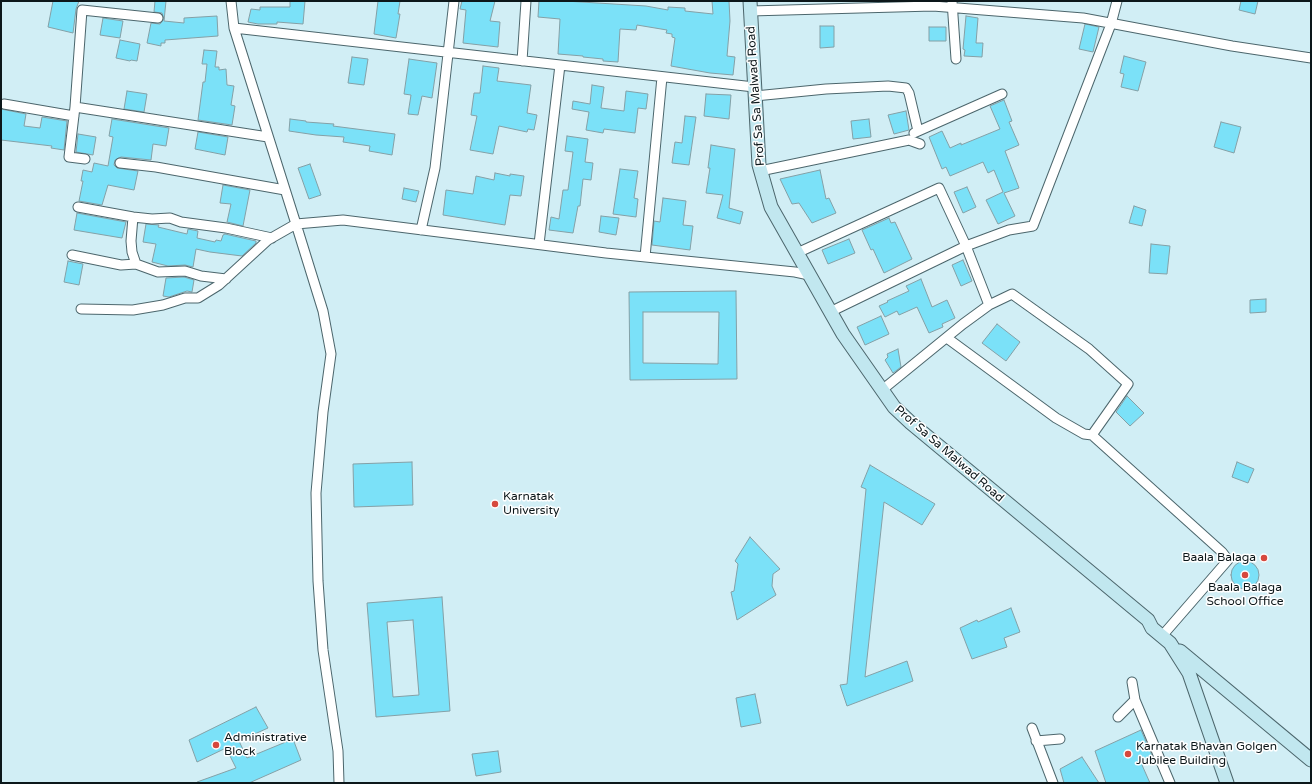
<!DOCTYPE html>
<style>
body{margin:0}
#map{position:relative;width:1312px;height:784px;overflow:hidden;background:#d1eef5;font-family:"Varela Round",sans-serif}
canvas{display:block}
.frame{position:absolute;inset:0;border:2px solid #0c171a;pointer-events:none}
</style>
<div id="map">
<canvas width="1312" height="784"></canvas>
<div class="frame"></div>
</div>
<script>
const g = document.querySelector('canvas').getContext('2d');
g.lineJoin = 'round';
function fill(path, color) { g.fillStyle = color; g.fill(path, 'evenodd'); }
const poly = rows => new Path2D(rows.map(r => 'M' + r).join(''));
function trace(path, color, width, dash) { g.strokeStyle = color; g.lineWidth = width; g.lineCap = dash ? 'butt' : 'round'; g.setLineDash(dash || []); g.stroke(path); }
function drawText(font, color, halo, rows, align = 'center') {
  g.font = font + ' "Varela Round",sans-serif'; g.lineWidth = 3; g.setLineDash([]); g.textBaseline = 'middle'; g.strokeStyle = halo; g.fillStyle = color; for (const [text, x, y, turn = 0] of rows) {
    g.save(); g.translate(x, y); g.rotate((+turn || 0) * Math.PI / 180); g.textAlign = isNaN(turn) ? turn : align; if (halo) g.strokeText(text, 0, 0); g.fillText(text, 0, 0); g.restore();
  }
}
const building = poly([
 [53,1,79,1,76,9,73,33,48,27,53,1],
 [155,1,166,1,164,21,184,23,184,18,217,16,218,36,165,40,165,43,161,43,161,46,147,43,151,23,160,24,164,19,162,13,154,12,155,1],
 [290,1,305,1,303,24,277,22,277,24,258,24,248,22,251,9,260,10,260,7,290,7,290,1],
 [378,1,400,1,398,14,400,14,396,38,374,34,378,1],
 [462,1,495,1,490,21,500,22,498,47,463,43,466,10,460,9,462,1],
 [539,1,565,1,646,6,668,10,668,7,685,8,685,11,713,14,712,1,729,1,730,21,727,56,735,57,733,75,710,73,671,66,675,38,672,37,672,34,666,33,667,30,637,25,636,30,620,29,618,62,603,61,603,59,583,57,583,56,558,54,560,19,538,17,539,1],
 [1241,1,1258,1,1255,14,1239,10,1241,1],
 [966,16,978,18,976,43,983,43,982,57,964,56,965,50,963,49,966,16],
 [103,18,123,21,120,38,100,35,103,18],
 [1085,24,1099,27,1093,52,1079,49,1085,24],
 [820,26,834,26,834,47,820,48,820,26],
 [929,27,946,27,946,41,929,41,929,27],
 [120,40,140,44,137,61,131,60,130,61,116,58,120,40],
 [204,50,217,51,215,67,219,67,219,70,226,69,227,85,234,86,231,105,235,106,232,125,198,120,203,82,205,82,207,64,202,64,204,50],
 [1124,56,1146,62,1138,91,1121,87,1124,74,1120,73,1124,56],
 [352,57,368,59,364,85,348,83,352,57],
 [409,59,437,63,432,98,422,96,418,115,408,114,411,95,404,94,409,59],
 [483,66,499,68,497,81,531,85,527,113,537,115,534,130,528,129,527,132,499,126,493,154,470,150,477,116,471,115,474,93,480,93,483,66],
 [592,85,604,87,601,108,624,111,626,91,648,94,646,109,638,108,635,133,604,129,603,133,586,130,589,112,572,109,573,101,590,104,592,85],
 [127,91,147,94,144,112,124,109,127,91],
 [706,94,731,95,729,119,704,116,706,94],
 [1004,100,1012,121,1009,122,1019,145,1005,151,1019,188,1004,193,1015,216,998,224,986,200,1003,192,994,170,988,173,983,162,950,176,946,167,942,169,929,137,942,131,950,148,961,143,961,145,1000,129,990,106,1004,100],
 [1,109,26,114,24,126,40,128,42,117,67,121,64,150,51,148,52,146,1,140,1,109],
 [906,111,909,130,894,134,888,115,906,111],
 [685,116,696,117,689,165,672,163,675,142,682,143,685,116],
 [112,119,169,128,166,146,153,144,151,160,121,157,115,160,114,165,117,168,138,171,134,190,108,185,102,205,79,201,83,181,81,181,83,170,92,172,94,163,108,166,113,137,109,136,112,119],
 [290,119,306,121,306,122,334,124,333,126,395,134,392,155,369,151,370,146,343,142,344,137,316,135,289,131,290,119],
 [869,119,871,137,853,139,851,121,869,119],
 [1221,122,1241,127,1234,153,1214,147,1221,122],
 [198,132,228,137,225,155,195,149,198,132],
 [78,134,96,137,93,155,76,152,78,134],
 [567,136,588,139,585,162,593,163,591,180,583,179,580,206,578,206,573,233,549,230,551,217,559,219,563,190,568,190,573,152,565,151,567,136],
 [711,145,735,149,729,208,743,212,740,224,717,218,723,195,706,193,710,168,708,168,711,145],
 [310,164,321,195,309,199,298,168,310,164],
 [620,169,638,171,634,198,638,199,636,217,613,214,620,169],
 [820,170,826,199,829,198,836,213,812,223,799,203,792,204,780,179,820,170],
 [495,173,510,176,510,174,524,176,521,196,510,195,505,225,443,215,446,190,473,194,476,176,494,180,495,173],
 [223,185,250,190,243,226,227,222,231,204,220,203,223,185],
 [967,187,976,207,963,213,954,192,967,187],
 [404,188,419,191,416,202,402,199,404,188],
 [663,198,686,201,683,225,693,226,690,250,652,245,654,221,660,222,663,198],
 [1134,206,1146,210,1142,226,1129,223,1134,206],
 [77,213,126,222,122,238,74,230,77,213],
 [601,216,619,218,616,235,599,232,601,216],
 [889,218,891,223,895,222,912,259,884,273,873,249,871,250,862,230,889,218],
 [146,224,159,225,158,227,187,234,188,229,198,231,197,238,215,242,216,240,221,241,223,235,225,234,256,241,256,243,242,256,210,252,196,249,193,267,185,265,168,266,152,262,156,244,143,242,146,224],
 [849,239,855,253,828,264,822,250,849,239],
 [1151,244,1170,246,1167,274,1149,273,1151,244],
 [963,260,972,281,961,286,952,265,963,260],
 [68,261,83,264,79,285,64,282,68,261],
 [184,277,194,280,192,292,187,291,169,297,163,296,166,278,184,277],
 [921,279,932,307,947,300,955,318,942,324,943,327,929,333,917,307,899,315,897,311,885,317,879,306,888,302,887,301,909,291,906,286,921,279],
 [736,291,737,379,630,380,629,292,736,291],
 [643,312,719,312,718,364,643,363,643,312],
 [1266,299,1266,312,1250,313,1250,300,1266,299],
 [881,316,889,334,865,345,857,327,881,316],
 [997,324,1020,342,1006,361,982,343,997,324],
 [898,349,901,367,893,373,885,360,888,357,887,354,898,349],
 [1127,396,1144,413,1130,426,1116,412,1127,396],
 [412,462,413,505,354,507,353,464,412,462],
 [1237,462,1254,469,1248,483,1232,477,1237,462],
 [870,465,935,504,922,525,884,502,865,677,907,661,913,681,847,706,840,685,847,684,866,489,861,487,870,465],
 [750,537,780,569,773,574,772,586,776,595,737,620,731,592,734,591,738,564,735,561,750,537],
 '1231 575a14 14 0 1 1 28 0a14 14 0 1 1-28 0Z',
 [442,597,450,711,376,717,367,603,442,597],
 [413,620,419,695,393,697,387,622,413,620],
 [1011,608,1020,632,1004,638,1007,647,972,659,960,628,977,620,978,622,1011,608],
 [755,694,761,723,741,727,736,698,755,694],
 [256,707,268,728,239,741,247,758,293,739,301,760,249,783,197,783,197,782,236,768,226,748,197,762,189,740,256,707],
 [1141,730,1154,760,1142,765,1150,783,1106,783,1095,751,1141,730],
 [498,751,501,772,476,776,472,754,498,751],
 [1082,757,1099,783,1064,783,1060,769,1082,757]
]);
fill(building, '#7be1f8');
trace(building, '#84a0a6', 1);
const street = poly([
 [231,1,234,28,296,224,343,220,606,253,795,272,809,275],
 [952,1,956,59],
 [750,11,933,6,1083,18,1232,46,1311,58],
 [234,28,754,87],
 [522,61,526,1],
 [755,96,826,89,888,86,906,88,909,93,918,131],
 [4,104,74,116],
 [75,107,268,137],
 [914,133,1002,94],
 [85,159,69,157,75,107,82,10,158,18],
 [120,163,156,167,285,190],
 [760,171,909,140,920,144],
 [78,207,133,217,152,219,170,218,181,222,226,228,272,238],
 [133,217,131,241,132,252,136,264],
 [421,230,435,168,454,1],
 [539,244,560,65],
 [797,253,939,188,966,246,989,305],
 [72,255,121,265,136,264,158,272,185,271,201,276,226,279],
 [645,257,662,77],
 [81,309,133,310,163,305,185,298,198,298,219,285,268,240,296,224,323,311,331,354,323,412,316,493,318,581,323,650,338,751,339,783],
 [830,312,966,246,1009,230,1033,226,1111,24,1117,1],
 [947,338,1056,418,1084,434,1092,435,1222,552,1228,560,1162,636],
 [882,390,963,324,989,305,1012,294,1089,349,1128,384,1092,435],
 [1132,682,1135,700,1170,783],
 [1118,717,1135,700],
 [1032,728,1053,783],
 [1036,741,1060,739]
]);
const secondary = poly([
 [750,1,759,165,771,207,843,334,894,407,911,423,1148,620,1152,628,1170,643,1189,673,1227,783],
 [1180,651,1311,760]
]);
trace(street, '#4c666c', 11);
trace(secondary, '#4c666c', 15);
trace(street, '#fff', 9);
trace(secondary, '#c1e7ef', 13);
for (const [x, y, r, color] of [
 [495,504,4,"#d6483d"],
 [1264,558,4,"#d6483d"],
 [1245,575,4,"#d6483d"],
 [216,745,4,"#d6483d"],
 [1128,754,4,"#d6483d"]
]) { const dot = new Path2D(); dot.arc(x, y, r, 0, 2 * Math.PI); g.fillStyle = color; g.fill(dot); trace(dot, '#fff', 1.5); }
drawText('12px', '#0c171a', '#fff', [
 ["Prof Sa Sa Malwad Road",756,96,-94],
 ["Prof Sa Sa Malwad Road",949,454,41]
]);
drawText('12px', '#0c171a', '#fff', [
 ["Karnatak",503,497],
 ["University",503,511],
 ["Baala Balaga",1256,558,"right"],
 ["Baala Balaga",1245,588,"center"],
 ["School Office",1245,602,"center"],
 ["Administrative",224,738],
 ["Block",224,752],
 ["Karnatak Bhavan Golgen",1136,747],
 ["Jubilee Building",1136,761]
], 'left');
</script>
